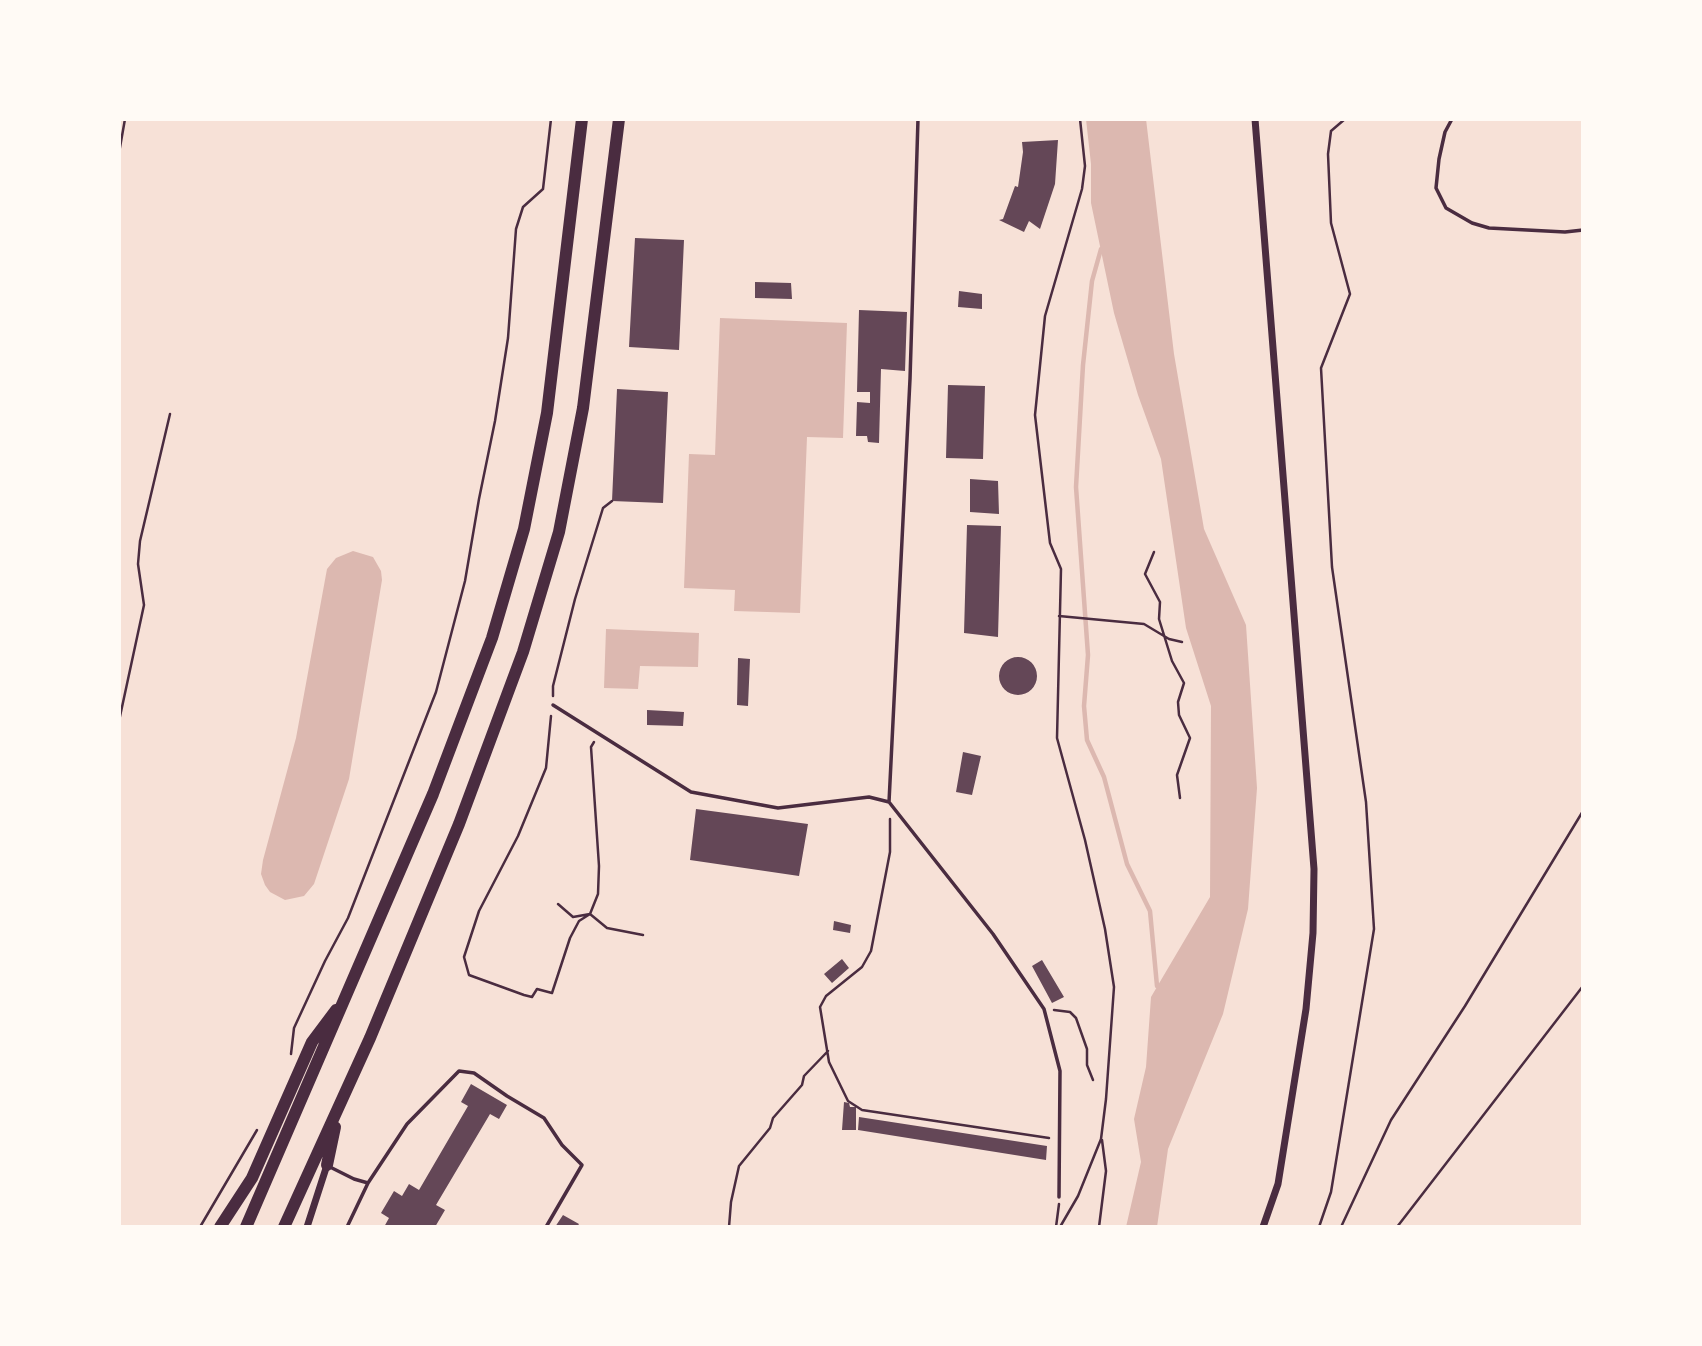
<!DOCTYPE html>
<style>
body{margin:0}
#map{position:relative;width:1702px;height:1346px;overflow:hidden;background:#f7e1d7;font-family:Spectral,serif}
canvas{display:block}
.frame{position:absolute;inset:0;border:121px solid #fffaf5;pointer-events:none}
</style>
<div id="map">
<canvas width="1702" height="1346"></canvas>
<div class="frame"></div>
</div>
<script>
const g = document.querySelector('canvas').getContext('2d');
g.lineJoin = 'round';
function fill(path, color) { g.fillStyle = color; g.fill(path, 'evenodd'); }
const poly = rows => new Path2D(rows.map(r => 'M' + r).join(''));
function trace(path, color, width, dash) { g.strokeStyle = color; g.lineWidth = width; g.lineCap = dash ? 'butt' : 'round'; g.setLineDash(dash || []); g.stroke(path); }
fill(poly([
 [1086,119,1146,119,1174,354,1204,529,1246,625,1257,788,1248,909,1223,1014,1168,1149,1157,1227,1126,1227,1141,1162,1134,1119,1146,1067,1151,997,1210,897,1211,706,1186,628,1161,459,1138,395,1114,313,1091,203,1091,164],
 [720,318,847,323,843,438,807,437,800,613,734,611,735,590,684,588,689,454,715,455],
 [353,551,373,557,381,571,382,580,349,779,314,884,304,896,285,900,270,892,265,885,261,874,263,860,296,738,327,569,336,558],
 [606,629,699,633,698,667,640,666,638,689,604,688]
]), '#dcb8b0');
trace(poly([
 [1101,249,1092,281,1083,365,1076,487,1088,655,1084,706,1087,740,1104,777,1127,864,1150,911,1157,986]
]), '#dcb8b0', 4.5);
fill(poly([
 [1058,140,1055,184,1040,229,1029,221,1024,232,999,220,1003,219,1015,186,1018,187,1023,152,1022,142],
 [635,238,684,240,679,350,629,347],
 [755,282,791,283,792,299,755,298],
 [959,291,982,294,982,309,958,307],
 [859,310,907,312,905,371,881,369,879,443,868,442,867,436,856,436,857,402,870,403,870,392,857,392],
 [948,385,985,386,983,459,946,458],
 [617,389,668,392,663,503,612,501],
 [970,479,998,481,999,514,970,512],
 [967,525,1001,526,998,637,964,633],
 '999 676a19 19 0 1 1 38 0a19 19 0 1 1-38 0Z',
 [738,658,750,659,748,706,737,705],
 [647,710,684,712,683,726,647,725],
 [963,752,981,756,972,795,956,792],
 [696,809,808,824,799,876,690,860],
 [834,921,851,925,850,933,833,930],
 [842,959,849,968,832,983,824,974],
 [1042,960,1064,997,1052,1003,1032,966],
 [471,1084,507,1105,499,1119,490,1114,436,1205,445,1210,435,1227,384,1227,389,1218,381,1213,394,1191,402,1196,409,1184,419,1190,468,1106,461,1102],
 [844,1102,849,1103,850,1107,856,1107,856,1130,842,1130],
 [859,1117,1047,1146,1046,1160,858,1130],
 [563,1215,579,1224,577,1227,555,1227]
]), '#644757');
trace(poly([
 [119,153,125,119],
 [1154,552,1145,574,1160,602,1159,619,1172,661,1184,683,1178,702,1179,715,1190,738,1177,775,1180,798],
 [1059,616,1144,624,1169,639,1182,642],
 [553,696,553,686,575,599,603,508,612,501],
 [551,716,546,768,518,836,479,911,464,957,469,975,524,995,532,997,537,989,552,993,570,938,579,921,590,914,598,894,599,866,591,747,594,742],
 [119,721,144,605,138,564,140,541,170,414],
 [119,764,119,768],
 [890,819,890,852,871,951,862,967,826,996,820,1007,829,1062,848,1101,862,1110,1049,1138],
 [558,904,573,917,590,914,607,928,643,935],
 [1054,1010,1070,1012,1076,1018,1087,1049,1087,1065,1093,1080],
 [291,1054,294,1028,325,961,348,918,436,692,465,581,479,499,495,421,508,338,516,229,523,207,543,189,551,119],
 [200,1227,257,1130],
 [729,1227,731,1202,739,1166,770,1128,773,1118,802,1085,804,1076,828,1051],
 [1056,1227,1059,1204],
 [1060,1227,1078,1196,1101,1139,1106,1099,1114,987,1105,929,1085,840,1057,738,1061,569,1050,543,1035,415,1045,316,1082,189,1085,166,1080,119],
 [1099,1227,1106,1171,1102,1140],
 [1319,1227,1331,1192,1374,929,1366,802,1332,567,1321,368,1350,294,1331,223,1328,154,1331,131,1345,119],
 [1341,1227,1391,1120,1465,1006,1583,811],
 [1397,1227,1583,986]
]), '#4a2c40', 2.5);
trace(poly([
 [1452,119,1445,132,1439,159,1436,188,1446,208,1472,223,1489,228,1565,232,1583,230],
 [553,705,691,792,778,808,869,797,889,802,910,379,918,119],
 [889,802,993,934,1044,1009,1060,1071,1059,1197],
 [328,1166,354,1179,368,1183],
 [347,1227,368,1183,407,1124,459,1071,474,1073,507,1096,544,1118,562,1145,582,1165,546,1227]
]), '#4a2c40', 3.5);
trace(poly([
 [1255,119,1314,869,1313,933,1306,1009,1278,1184,1263,1227],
 [307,1227,327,1165]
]), '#4a2c40', 7);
trace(poly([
 [327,1165,335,1127],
 [220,1227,252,1178,312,1042,336,1010],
 [246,1227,433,794,492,638,524,529,547,413,582,119],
 [284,1227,370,1038,459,824,523,652,559,532,583,408,619,119]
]), '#4a2c40', 12);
</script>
